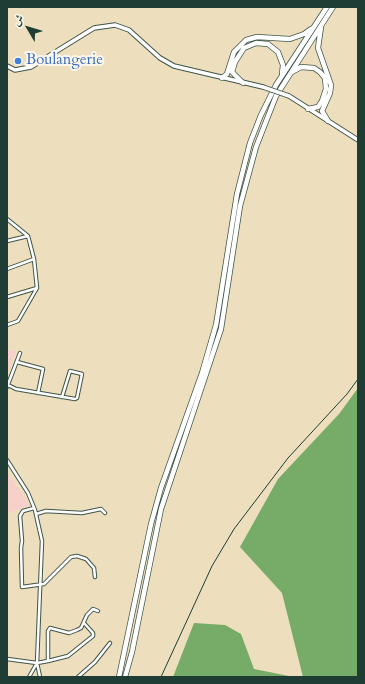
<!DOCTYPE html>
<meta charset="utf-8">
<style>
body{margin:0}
#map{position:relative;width:365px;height:684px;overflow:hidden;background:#eddfbd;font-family:Cardo,Amiri,serif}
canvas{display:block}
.frame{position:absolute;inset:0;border:8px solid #1f3d34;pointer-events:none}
.north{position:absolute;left:8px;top:8px;width:40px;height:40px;-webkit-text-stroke:3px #fbf7ec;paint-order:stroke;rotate:308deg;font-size:11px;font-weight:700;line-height:16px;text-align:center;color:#1f3d34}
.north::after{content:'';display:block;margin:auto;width:14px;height:18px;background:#1f3d34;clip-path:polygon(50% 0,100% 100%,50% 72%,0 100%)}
</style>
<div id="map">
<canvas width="365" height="684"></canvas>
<div class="frame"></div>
<div class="north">ش</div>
</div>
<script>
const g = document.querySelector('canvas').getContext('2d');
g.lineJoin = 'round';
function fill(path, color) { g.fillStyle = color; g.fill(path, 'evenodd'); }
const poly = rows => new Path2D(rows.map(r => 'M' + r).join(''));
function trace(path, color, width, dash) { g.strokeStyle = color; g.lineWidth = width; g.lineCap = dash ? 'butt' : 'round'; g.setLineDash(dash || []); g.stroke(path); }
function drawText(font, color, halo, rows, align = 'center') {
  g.font = font + ' Cardo,serif'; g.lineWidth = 4; g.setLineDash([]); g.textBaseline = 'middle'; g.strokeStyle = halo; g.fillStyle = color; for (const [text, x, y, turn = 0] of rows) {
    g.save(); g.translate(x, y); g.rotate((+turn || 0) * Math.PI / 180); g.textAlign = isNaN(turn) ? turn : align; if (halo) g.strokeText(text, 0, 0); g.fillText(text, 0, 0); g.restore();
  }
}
fill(poly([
 [7,350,16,351,7,374],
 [7,471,30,506,7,513]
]), '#f7d0ca');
fill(poly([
 [358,388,358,677,303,677,282,593,240,547,278,479,339,414],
 [194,623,225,625,241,634,254,669,294,677,173,677]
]), '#76ab68');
const street = poly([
 [7,219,28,236,7,241],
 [28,236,34,259,37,288],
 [7,269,34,259],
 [7,297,37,288,18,321,7,325],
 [17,362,43,369,38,393],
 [8,385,16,389,75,399,77,398,82,374,70,371,62,397],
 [7,387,20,353],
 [7,460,28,493,35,510,42,541,37,663],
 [34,508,23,511,20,516,22,541,21,548,22,587,44,584,71,557,77,556,86,559,94,568,95,577],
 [36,514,46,511,82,513,101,509,105,513],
 [7,659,37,663,40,677],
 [48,661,68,656,93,636,93,633,84,623],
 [29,677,37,663,48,661,48,631,50,628,69,633,77,630,81,628,87,615,93,609,98,611],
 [78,677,95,662,110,643]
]);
const secondary = poly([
 [7,66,15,70,31,67,94,28,115,25,129,30,160,58,174,66,263,87],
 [289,96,358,140]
]);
const highway = poly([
 [321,27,318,48,331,85,330,93,322,111,328,121],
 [292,72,301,67,314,68,320,72,325,78,326,89,322,101,318,107,308,109],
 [222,78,227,74,234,52,246,40,257,37,290,39,304,34,311,29],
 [243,83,232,72,235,62,244,48,256,43,268,44,278,52,283,65,282,74],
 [119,677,151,524,161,488,202,373,216,325,237,194,250,143,261,115,276,85,327,7],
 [125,677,132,652,161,509,221,329,240,206,256,147,276,96,333,7]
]);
trace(street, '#3e5549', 4.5);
trace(secondary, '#3e5549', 5.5);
trace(highway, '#3e5549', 6);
trace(street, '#fff', 2.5);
trace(secondary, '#fff', 3.5);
trace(highway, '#fff', 4.5);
trace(poly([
 [161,677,212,566,234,529,288,458,347,394,358,379]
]), '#1f3d34', 1);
const secondaryBridge = poly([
 [263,87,289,96]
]);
trace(secondaryBridge, '#3e5549', 5.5, []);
trace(secondaryBridge, '#fff', 3.5);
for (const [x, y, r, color] of [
 [18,61,4,"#3f7fe0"]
]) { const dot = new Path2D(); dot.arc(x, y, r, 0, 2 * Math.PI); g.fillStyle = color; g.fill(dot); trace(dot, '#fbf7ec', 1.5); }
drawText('15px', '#366cbe', '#fbf7ec', [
 ["Boulangerie",26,61]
], 'left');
</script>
